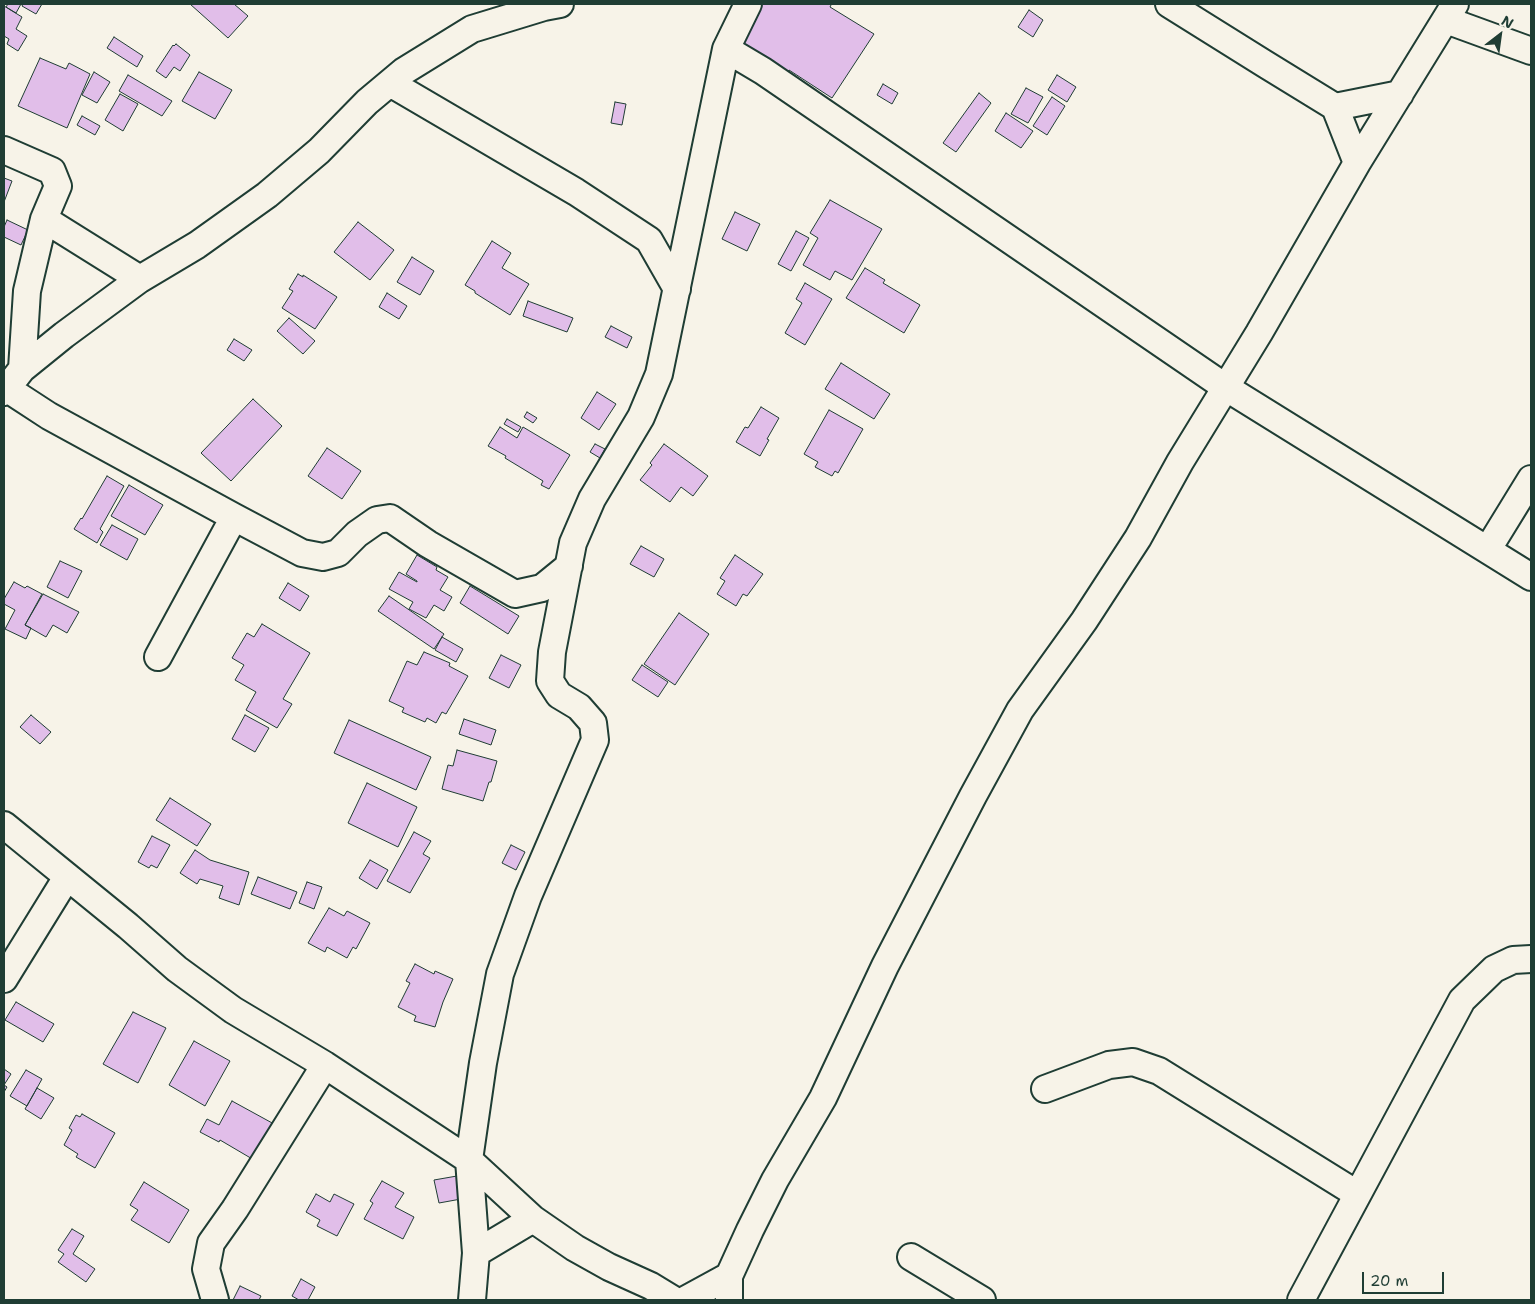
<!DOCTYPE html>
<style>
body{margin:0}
#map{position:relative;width:1535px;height:1304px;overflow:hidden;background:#f7f3e8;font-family:"Shantell Sans",sans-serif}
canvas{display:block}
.frame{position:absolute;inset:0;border:5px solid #1f3d34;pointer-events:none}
.north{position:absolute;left:1475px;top:10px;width:50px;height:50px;-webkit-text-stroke:4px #f7f3e8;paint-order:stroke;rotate:30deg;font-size:14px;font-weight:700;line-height:20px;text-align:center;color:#1f3d34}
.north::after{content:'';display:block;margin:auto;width:18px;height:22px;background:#1f3d34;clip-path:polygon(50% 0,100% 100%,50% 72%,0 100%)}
.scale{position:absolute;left:1362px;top:1272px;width:82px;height:22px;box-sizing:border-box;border:2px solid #1f3d34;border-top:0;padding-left:6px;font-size:15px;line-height:18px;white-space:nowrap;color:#1f3d34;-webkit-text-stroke:4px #f7f3e8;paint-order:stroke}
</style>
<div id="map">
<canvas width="1535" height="1304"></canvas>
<div class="frame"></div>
<div class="north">N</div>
<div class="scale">20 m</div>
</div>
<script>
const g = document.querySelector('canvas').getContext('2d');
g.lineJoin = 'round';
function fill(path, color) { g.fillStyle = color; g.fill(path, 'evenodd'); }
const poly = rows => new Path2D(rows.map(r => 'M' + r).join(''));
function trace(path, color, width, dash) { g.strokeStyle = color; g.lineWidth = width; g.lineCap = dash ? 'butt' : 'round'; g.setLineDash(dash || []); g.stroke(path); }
const building = poly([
 [8,4,21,4,16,13,6,7,8,4],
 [23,4,42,4,36,14,22,6,23,4],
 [190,4,234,4,248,16,228,38,190,4],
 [760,4,830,4,831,5,830,7,874,34,832,98,789,70,786,75,735,42,760,4],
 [4,6,22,17,16,29,27,36,18,51,7,44,9,39,4,36,4,6],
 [1029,10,1043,20,1033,37,1018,27,1029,10],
 [114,37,143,56,137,67,107,48,114,37],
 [176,44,190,55,180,71,174,67,166,78,156,71,173,45,174,46,176,44],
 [40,58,66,69,69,63,90,74,67,128,18,106,40,58],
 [94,72,110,82,97,103,82,95,94,72],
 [199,72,232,90,215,119,182,101,199,72],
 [128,75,172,101,162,116,119,91,128,75],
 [1057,75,1076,87,1067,102,1048,90,1057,75],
 [883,84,898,93,892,104,877,95,883,84],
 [1026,88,1043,97,1028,123,1011,114,1026,88],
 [979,93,991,103,956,152,943,143,979,93],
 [120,94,138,104,123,131,105,120,120,94],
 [1052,97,1065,106,1047,135,1033,126,1052,97],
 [615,102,626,104,622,125,611,123,615,102],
 [1006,113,1033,131,1021,148,995,131,1006,113],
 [82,116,100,126,95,135,77,125,82,116],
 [4,178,12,181,4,202,4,178],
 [830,200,882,229,852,280,835,271,830,280,803,265,818,238,810,233,830,200],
 [735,212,760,224,747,251,722,239,735,212],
 [7,220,28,230,21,245,4,237,4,227,7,220],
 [358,222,394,250,370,280,334,252,358,222],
 [796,231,809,238,791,271,778,264,796,231],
 [492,241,511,253,502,268,529,284,510,315,475,293,475,291,465,285,492,241],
 [412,257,434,271,420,295,397,282,412,257],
 [865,268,885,280,883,283,920,305,904,333,846,298,865,268],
 [298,274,303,277,303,275,337,297,315,329,282,308,293,291,289,289,298,274],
 [805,283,832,299,805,345,785,333,802,303,796,299,805,283],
 [387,293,407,306,399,319,379,307,387,293],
 [528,301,573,318,567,332,523,316,528,301],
 [289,318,315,341,303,354,277,331,289,318],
 [611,326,632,337,627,348,605,337,611,326],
 [234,339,252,350,244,361,227,350,234,339],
 [841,363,890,394,874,419,825,389,841,363],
 [597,392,616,404,599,430,581,418,597,392],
 [253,399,282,426,231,481,201,453,253,399],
 [761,407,779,418,767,439,769,440,760,456,736,442,745,427,748,428,761,407],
 [829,410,863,429,838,473,835,471,832,476,815,467,818,462,804,454,829,410],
 [527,412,537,418,533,423,524,417,527,412],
 [507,419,521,427,518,432,504,424,507,419],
 [500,427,517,438,523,427,570,455,549,489,541,485,543,481,505,458,506,456,488,446,500,427],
 [595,444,605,449,600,458,590,452,595,444],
 [664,444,708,476,693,496,681,487,670,502,640,480,652,465,650,463,664,444],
 [327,448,361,471,342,499,308,476,327,448],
 [107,476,124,486,100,529,103,532,97,543,74,529,81,518,82,519,107,476],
 [129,485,163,505,145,535,111,516,129,485],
 [112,525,138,539,127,560,100,545,112,525],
 [641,546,664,559,654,577,630,564,641,546],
 [417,555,437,567,436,570,448,577,440,590,452,597,444,611,434,605,426,618,409,609,413,602,389,589,399,572,417,582,417,581,406,574,417,555],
 [735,555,763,574,747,596,743,594,736,606,717,594,725,581,720,578,735,555],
 [60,561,82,571,68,598,47,587,60,561],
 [14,582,25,588,27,586,42,594,25,625,31,628,26,639,5,629,15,610,4,604,4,599,14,582],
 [288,583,309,596,300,611,279,598,288,583],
 [470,586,519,616,508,634,460,603,470,586],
 [43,594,79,612,67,633,53,625,46,637,25,625,43,594],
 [389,596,444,634,434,649,378,611,389,596],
 [679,613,709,634,675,685,644,664,679,613],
 [262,624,310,653,283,699,292,704,277,728,246,710,256,692,235,680,244,665,232,658,247,633,254,637,262,624],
 [442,637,463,649,456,662,435,650,442,637],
 [424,652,450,663,449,666,468,676,446,714,442,712,436,723,427,718,425,722,402,712,404,708,389,701,407,661,417,665,424,652],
 [501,655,521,665,509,688,489,678,501,655],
 [642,665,668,682,658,697,632,680,642,665],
 [31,715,51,732,40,744,20,727,31,715],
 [245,715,269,728,255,752,232,739,245,715],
 [464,719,496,730,491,745,459,734,464,719],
 [349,720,431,757,416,790,334,753,349,720],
 [457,750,497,761,491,782,489,782,483,801,442,789,448,765,453,766,457,750],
 [367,783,417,807,398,847,348,823,367,783],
 [170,798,211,824,197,846,156,820,170,798],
 [414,832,431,841,423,854,430,858,410,893,387,881,414,832],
 [152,836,170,845,157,868,151,865,149,868,138,862,152,836],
 [511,845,525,852,516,870,502,863,511,845],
 [195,850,210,860,249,872,239,905,219,898,223,886,200,879,197,884,180,873,195,850],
 [370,860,388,870,377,889,359,878,370,860],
 [258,877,297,892,290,909,251,894,258,877],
 [307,882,322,887,314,909,299,903,307,882],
 [329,908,344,916,347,911,370,923,356,949,353,947,347,958,327,947,325,952,308,943,329,908],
 [415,964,434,974,435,971,453,979,443,1002,435,1027,414,1021,416,1016,398,1007,410,983,406,981,415,964],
 [16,1002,54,1024,43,1042,5,1020,16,1002],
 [133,1012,166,1028,138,1083,103,1064,133,1012],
 [194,1041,230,1061,205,1106,169,1085,194,1041],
 [4,1069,11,1074,4,1085,7,1087,4,1092,4,1069],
 [26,1070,42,1079,27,1106,10,1096,26,1070],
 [37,1088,54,1098,41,1119,25,1109,37,1088],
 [232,1101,274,1124,254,1160,220,1140,219,1142,200,1132,207,1119,219,1125,232,1101],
 [82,1114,115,1133,95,1168,76,1157,78,1154,64,1145,72,1130,69,1128,76,1115,80,1117,82,1114],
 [457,1176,461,1199,439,1203,434,1180,457,1176],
 [382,1181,404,1193,395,1207,414,1217,403,1239,364,1219,373,1203,370,1201,382,1181],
 [144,1182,189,1210,169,1243,131,1220,138,1210,130,1205,144,1182],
 [316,1194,330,1202,334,1194,354,1204,337,1236,317,1226,320,1220,306,1212,316,1194],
 [72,1229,84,1236,73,1254,95,1269,86,1282,58,1262,64,1254,58,1250,72,1229],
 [301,1279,315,1287,308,1300,299,1300,292,1296,301,1279],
 [240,1286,261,1296,259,1300,233,1300,240,1286]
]);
fill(building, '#e1bee9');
trace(building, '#1f3d34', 1);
const minor = poly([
 [748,4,726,49,763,71,1225,387,1531,577],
 [1169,4,1265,64,1335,107,1357,163],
 [1446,20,1531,51],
 [390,83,576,192,649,240,677,289],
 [1335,107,1400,94],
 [4,150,52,171,58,186,44,219,27,291,22,369],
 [44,219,140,279],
 [6,388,49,416,234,517,302,553,323,557,338,553,357,534,377,520,390,518,428,544,515,594,542,588,569,566],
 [4,392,22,369,64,335,140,279,197,245,267,195,319,151,367,102,404,71,472,29,544,7,560,4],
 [1488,549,1531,479],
 [158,657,234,517],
 [4,825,128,926,177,969,233,1010,325,1065,469,1160,533,1219,575,1248,609,1267,651,1286,674,1300],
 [4,979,67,877],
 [1045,1089,1109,1065,1133,1062,1159,1071,1357,1194],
 [476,1253,533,1219],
 [911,1257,982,1300],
 [215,1300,206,1269,211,1243,235,1209,325,1065],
 [472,1300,476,1253,469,1160,483,1063,500,974,528,896,595,740,593,723,579,707,559,695,550,681,552,652,573,543,592,499,641,417,659,374,726,49],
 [685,1300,729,1276],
 [729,1300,729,1276,750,1230,775,1180,823,1098,885,966,973,796,1020,710,1084,621,1138,538,1180,462,1259,333,1357,163,1455,4],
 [1301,1300,1462,1000,1494,969,1513,960,1531,959]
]);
trace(minor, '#1f3d34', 30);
trace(minor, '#f7f3e8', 26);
</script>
